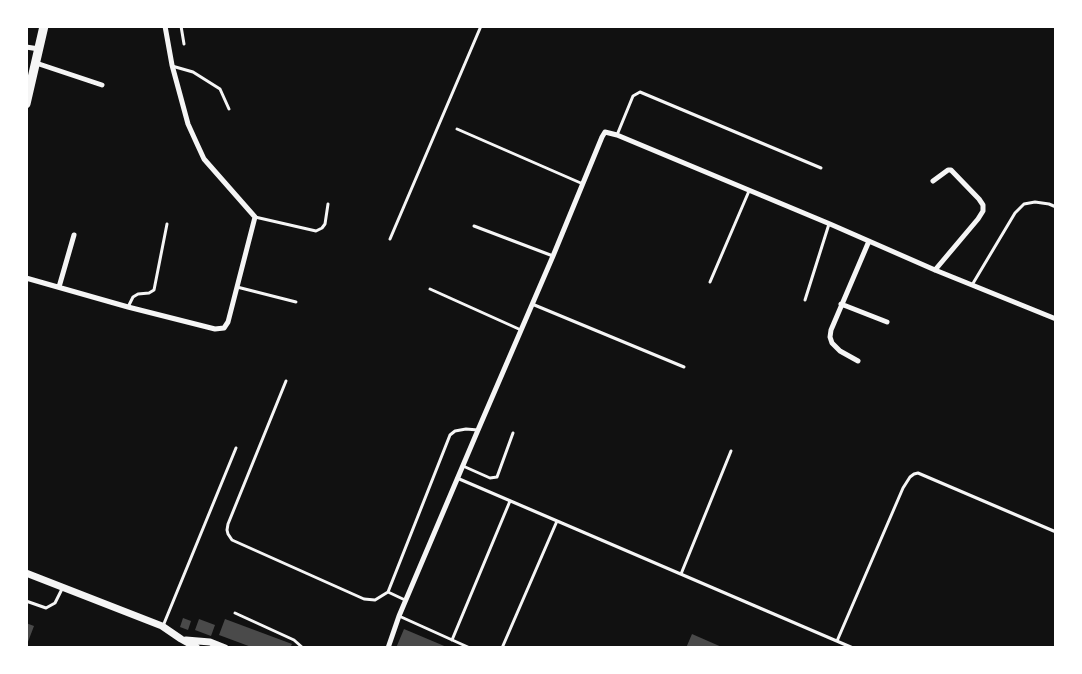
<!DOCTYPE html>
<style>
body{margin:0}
#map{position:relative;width:1082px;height:674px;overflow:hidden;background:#111;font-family:"Libre Baskerville",serif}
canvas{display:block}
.frame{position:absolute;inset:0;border:28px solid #fff;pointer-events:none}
</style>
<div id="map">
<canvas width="1082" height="674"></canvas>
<div class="frame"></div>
</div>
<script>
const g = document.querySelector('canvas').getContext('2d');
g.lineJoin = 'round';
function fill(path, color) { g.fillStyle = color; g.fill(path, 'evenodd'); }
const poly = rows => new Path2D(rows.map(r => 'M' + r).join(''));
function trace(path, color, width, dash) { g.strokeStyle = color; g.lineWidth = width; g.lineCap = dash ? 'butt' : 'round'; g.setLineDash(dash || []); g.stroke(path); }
fill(poly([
 [183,618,191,621,188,630,180,627],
 [199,619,215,625,211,636,195,630],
 [225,619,292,644,290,648,254,648,219,635],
 [26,623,34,626,26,647],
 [404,629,449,648,396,648],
 [692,634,724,648,686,648]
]), '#4a4a4a');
trace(poly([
 [181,26,184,44],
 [172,66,193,72,220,89,229,109],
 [457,129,583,184],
 [617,135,633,96,640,92,821,168],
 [255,217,316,231,322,228,325,224,328,204],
 [474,226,553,256],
 [390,239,481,26],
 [710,282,749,191],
 [972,285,1015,213,1024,204,1035,202,1049,204,1056,207],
 [237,287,296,302],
 [430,289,521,330],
 [805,300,829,224],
 [532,304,684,367],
 [128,307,133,297,138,294,149,293,154,290,167,224],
 [286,381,228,524,227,530,228,534,232,540,364,599,375,600,388,592,450,435,455,431,466,429,478,430],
 [463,466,490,478,497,477,513,433],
 [457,478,853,648],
 [681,574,731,451],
 [388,592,405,600],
 [26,601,46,608,55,603,63,587],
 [235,613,294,640,303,648],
 [399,616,470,648],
 [163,626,236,448],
 [452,640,510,501],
 [837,641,903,488,910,477,914,474,918,473,1056,532],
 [502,648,557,521]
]), '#f5f5f5', 3);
trace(poly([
 [26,47,39,49],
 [36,63,102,85],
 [933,181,948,170,951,170,979,199,983,205,983,211,978,219,935,270],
 [26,278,128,307,215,329,224,328,228,322,255,217,204,159,198,146,188,124,172,65,165,26],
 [59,287,74,235],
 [841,304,887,322],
 [858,361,840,351,832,343,830,337,831,330,869,241],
 [388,648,399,616,478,430,553,256,602,137,605,132,617,135,830,224,935,270,1056,319]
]), '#f5f5f5', 5);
trace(poly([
 [26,573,162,626,181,639,197,648],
 [186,640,210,642,225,648]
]), '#f5f5f5', 7);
trace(poly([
 [26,104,44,26]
]), '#f5f5f5', 9);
</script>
